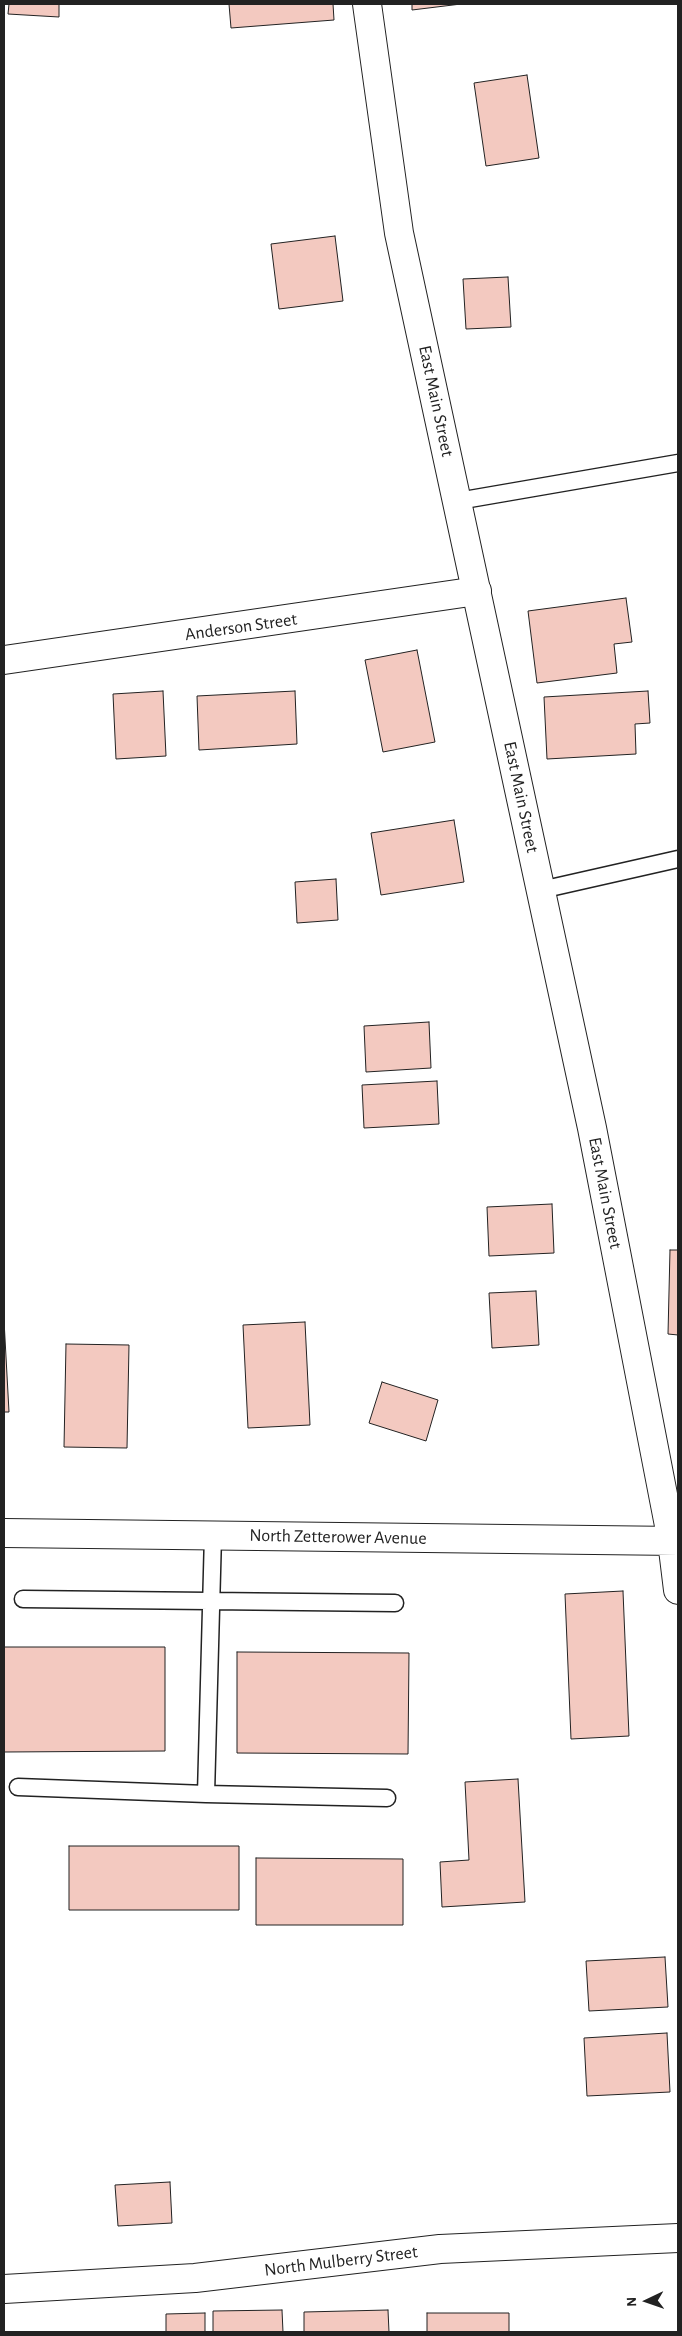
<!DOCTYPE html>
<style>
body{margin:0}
#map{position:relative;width:682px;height:2336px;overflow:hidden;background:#fff;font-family:"Alegreya Sans",sans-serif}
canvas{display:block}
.frame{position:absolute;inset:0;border:5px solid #222;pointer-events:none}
.north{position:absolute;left:622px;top:2276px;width:50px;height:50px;-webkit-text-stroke:4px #fff;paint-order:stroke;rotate:267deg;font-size:14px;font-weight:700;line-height:20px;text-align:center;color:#222}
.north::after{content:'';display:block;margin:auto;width:18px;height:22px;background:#222;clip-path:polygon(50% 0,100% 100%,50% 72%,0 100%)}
</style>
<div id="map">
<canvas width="682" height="2336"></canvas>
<div class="frame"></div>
<div class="north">N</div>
</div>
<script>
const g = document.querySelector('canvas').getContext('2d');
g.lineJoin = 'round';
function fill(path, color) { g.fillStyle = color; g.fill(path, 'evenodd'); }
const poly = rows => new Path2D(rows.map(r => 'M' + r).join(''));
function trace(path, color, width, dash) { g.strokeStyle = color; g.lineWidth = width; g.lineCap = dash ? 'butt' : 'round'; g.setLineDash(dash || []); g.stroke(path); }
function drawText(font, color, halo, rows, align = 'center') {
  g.font = font + ' "Alegreya Sans",sans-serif'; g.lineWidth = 4; g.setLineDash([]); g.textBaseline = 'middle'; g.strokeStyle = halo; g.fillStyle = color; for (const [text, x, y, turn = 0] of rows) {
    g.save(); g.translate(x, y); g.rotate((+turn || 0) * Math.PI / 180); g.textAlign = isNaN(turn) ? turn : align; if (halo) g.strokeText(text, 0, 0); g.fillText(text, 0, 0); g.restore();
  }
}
const building = poly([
 [9,4,59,4,59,17,8,14,9,4],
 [229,4,333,4,334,20,231,28,229,4],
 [412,4,461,4,412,10,412,4],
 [527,75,539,158,486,166,474,83,527,75],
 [335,236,343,301,279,309,271,244,335,236],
 [508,277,511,327,466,329,463,279,508,277],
 [626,598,632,642,614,644,617,673,537,683,528,611,626,598],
 [417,650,435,742,383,752,365,660,417,650],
 [163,691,166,756,116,759,113,694,163,691],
 [295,691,297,744,199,750,197,696,295,691],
 [648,691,650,723,635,724,636,754,547,759,544,697,648,691],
 [454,820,464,882,381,895,371,833,454,820],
 [336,879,338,920,297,923,295,882,336,879],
 [429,1022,431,1068,366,1072,364,1026,429,1022],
 [437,1081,439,1124,364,1128,362,1085,437,1081],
 [552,1204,554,1253,489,1256,487,1207,552,1204],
 [670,1250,678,1250,678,1335,668,1334,670,1250],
 [536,1291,539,1345,492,1348,489,1293,536,1291],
 [4,1320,9,1412,4,1412,4,1320],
 [305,1322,310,1425,248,1428,243,1325,305,1322],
 [66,1344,129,1345,127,1448,64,1447,66,1344],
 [382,1382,438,1400,426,1441,369,1423,382,1382],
 [623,1591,629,1736,571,1739,565,1594,623,1591],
 [4,1647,165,1647,165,1751,4,1752,4,1647],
 [237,1652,409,1653,408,1754,237,1753,237,1652],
 [518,1779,525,1902,442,1907,440,1862,469,1860,465,1782,518,1779],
 [69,1846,239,1846,239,1910,69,1910,69,1846],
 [256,1858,403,1859,403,1925,256,1925,256,1858],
 [665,1957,668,2007,589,2011,586,1961,665,1957],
 [667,2033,670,2092,587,2096,584,2038,667,2033],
 [170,2182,172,2223,118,2226,115,2185,170,2182],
 [282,2310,283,2332,213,2332,213,2311,282,2310],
 [388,2310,389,2332,304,2332,304,2312,388,2310],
 [205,2313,205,2332,166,2332,166,2314,205,2313],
 [427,2313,509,2313,509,2332,427,2332,427,2313]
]);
fill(building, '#f3c9c0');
trace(building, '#222', 1);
const lane = poly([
 [458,501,678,463],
 [541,890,678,859],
 [213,1535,206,1794,387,1798],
 [23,1599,395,1603],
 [18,1787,206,1794]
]);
const street = poly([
 [4,660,477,591],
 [4,2289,195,2278,440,2249,678,2238]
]);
const secondary = poly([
 [367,4,399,233,592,1128,672,1541,678,1590],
 [4,1533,678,1541]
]);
trace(lane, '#222', 19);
trace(street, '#222', 30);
trace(secondary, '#222', 30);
trace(lane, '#fff', 16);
trace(street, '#fff', 28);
trace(secondary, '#fff', 28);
drawText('18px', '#222', '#fff', [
 ["East Main Street",436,401,78],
 ["Anderson Street",241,627,-8],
 ["East Main Street",521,797,78],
 ["East Main Street",605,1193,79],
 ["North Zetterower Avenue",338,1537,1],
 ["North Mulberry Street",341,2261,-7]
]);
</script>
